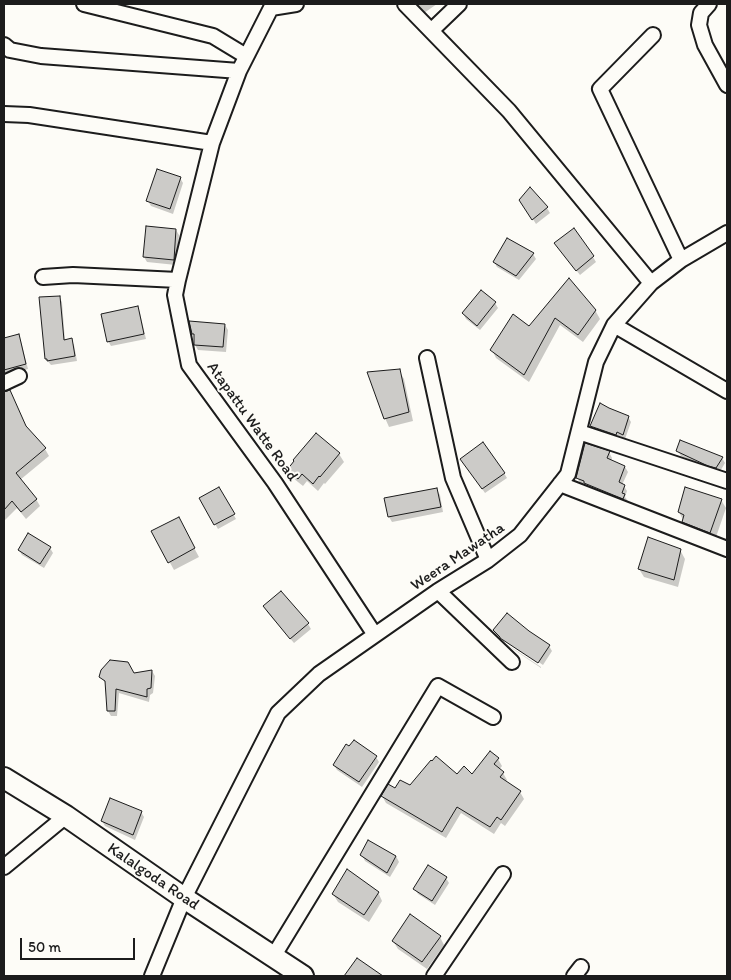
<!DOCTYPE html>
<style>
body{margin:0}
#map{position:relative;width:731px;height:980px;overflow:hidden;background:#fdfcf7;font-family:Itim,sans-serif}
canvas{display:block}
.frame{position:absolute;inset:0;border:5px solid #1c1c1c;pointer-events:none}
.scale{position:absolute;left:20px;top:938px;width:115px;height:22px;box-sizing:border-box;border:2px solid #1c1c1c;border-top:0;padding-left:6px;font-size:15px;line-height:18px;white-space:nowrap;color:#1c1c1c;-webkit-text-stroke:4px #fdfcf7;paint-order:stroke}
</style>
<div id="map">
<canvas width="731" height="980"></canvas>
<div class="frame"></div>
<div class="scale">50 m</div>
</div>
<script>
const g = document.querySelector('canvas').getContext('2d');
g.lineJoin = 'round';
function fill(path, color) { g.fillStyle = color; g.fill(path, 'evenodd'); }
const poly = rows => new Path2D(rows.map(r => 'M' + r).join(''));
function trace(path, color, width, dash) { g.strokeStyle = color; g.lineWidth = width; g.lineCap = dash ? 'butt' : 'round'; g.setLineDash(dash || []); g.stroke(path); }
function drawText(font, color, halo, rows, align = 'center') {
  g.font = font + ' Itim,sans-serif'; g.lineWidth = 4; g.setLineDash([]); g.textBaseline = 'middle'; g.strokeStyle = halo; g.fillStyle = color; for (const [text, x, y, turn = 0] of rows) {
    g.save(); g.translate(x, y); g.rotate((+turn || 0) * Math.PI / 180); g.textAlign = isNaN(turn) ? turn : align; if (halo) g.strokeText(text, 0, 0); g.fillText(text, 0, 0); g.restore();
  }
}
fill(poly([
 [417,4,437,4,424,13],
 [180,178,183,183,173,214,151,206,148,201],
 [530,189,547,208,550,213,536,224,524,205],
 [176,230,179,235,176,265,147,262,144,257],
 [507,240,533,254,536,259,519,280,497,267,494,262],
 [559,249,593,257,596,262,580,275],
 [569,280,595,310,600,319,583,342,560,325,529,382,496,358,492,350,529,327],
 [59,297,62,302,65,341,71,340,74,345,77,361,51,365,46,359],
 [495,303,498,308,480,330,466,319,463,313],
 [137,308,140,313,146,339,111,346,108,341],
 [225,325,228,330,226,352,198,350,195,345,195,337,193,333],
 [18,335,21,341,28,369,4,375,4,339],
 [399,371,404,379,413,421,389,427,385,418],
 [9,391,27,429,45,449,49,456,20,480,36,499,40,506,26,519,17,508,4,521,4,486,5,485,4,483,4,393],
 [628,417,631,422,625,439,620,436,618,439,594,431,591,426],
 [678,451,722,458,725,463,719,473,681,456],
 [609,452,612,458,611,461,625,467,628,472,622,485,624,486,627,491,625,497,628,501,626,504,588,488,586,485,580,483,577,477],
 [339,454,344,462,325,484,324,483,318,491,307,481,303,486,293,478,288,470],
 [465,464,504,473,507,478,485,493],
 [219,489,236,519,218,529,201,499],
 [437,490,440,495,443,512,392,522,389,517],
 [721,500,726,508,715,540,688,530,679,512],
 [178,518,199,557,174,570,153,532],
 [50,548,53,553,44,568,22,555,19,550],
 [680,550,685,559,678,587,644,577,639,569],
 [264,607,308,624,311,629,294,643,267,612],
 [494,631,528,632,549,646,552,651,543,665,501,637,501,639,497,636],
 [503,642,541,667,541,668,504,643],
 [152,671,155,676,153,693,150,695,149,702,119,693,117,716,111,716,108,711,106,684,101,677],
 [376,757,379,762,362,787,337,770,334,765],
 [498,759,502,766,499,770,503,773,507,780,505,782,520,792,524,799,505,826,501,823,494,834,461,813,446,838,386,803,382,796,396,790,457,776,472,775],
 [141,812,144,817,135,840,105,826,102,821],
 [362,855,396,856,399,862,390,877,365,861],
 [446,878,449,883,435,905,418,894,415,889],
 [378,892,382,901,369,922,338,902,333,894],
 [440,937,444,945,427,969,398,949,393,941]
]), '#0003');
const building = poly([
 [157,169,181,177,170,209,146,201,157,169],
 [530,187,548,207,532,220,519,200,530,187],
 [146,226,176,229,174,260,143,257,146,226],
 [574,228,594,256,576,271,554,243,574,228],
 [507,238,534,253,516,276,493,262,507,238],
 [569,278,596,310,578,335,555,318,524,375,490,350,513,314,529,326,569,278],
 [481,290,496,302,477,326,462,313,481,290],
 [60,296,64,340,72,338,75,356,47,361,47,359,45,359,39,297,60,296],
 [138,306,144,334,107,342,101,314,138,306],
 [189,321,225,324,223,347,194,345,194,334,192,334,189,321],
 [19,334,26,364,4,370,4,338,19,334],
 [400,369,409,412,384,419,367,372,400,369],
 [10,390,26,426,46,448,16,473,37,499,21,512,12,501,4,510,4,392,10,390],
 [600,403,609,408,629,416,623,435,617,432,616,435,590,426,600,403],
 [316,433,340,453,320,477,319,476,313,484,302,474,298,479,287,470,294,461,293,460,316,433],
 [680,440,723,457,716,468,708,466,676,451,680,440],
 [483,442,505,473,482,489,460,459,483,442],
 [585,443,610,451,607,458,625,466,619,482,625,485,622,493,625,494,623,499,584,483,584,481,576,478,585,443],
 [219,487,235,514,214,525,199,498,219,487],
 [685,487,722,499,710,533,682,522,684,515,678,512,685,487],
 [437,488,441,507,388,517,384,498,437,488],
 [179,517,195,548,168,563,151,531,179,517],
 [28,533,51,547,40,564,18,550,28,533],
 [648,537,681,549,674,580,638,569,648,537],
 [281,591,309,623,290,639,263,606,281,591],
 [507,613,529,631,550,645,538,663,500,638,500,637,493,630,507,613],
 [110,660,128,662,134,673,152,670,151,688,147,689,147,697,116,689,115,711,107,711,105,681,99,677,101,670,110,660],
 [354,740,377,756,359,782,333,765,346,744,349,746,354,740],
 [490,751,499,758,494,764,504,772,500,777,521,791,501,820,497,817,490,827,457,807,442,832,381,796,388,784,395,788,400,780,410,785,431,760,432,761,436,756,457,774,464,766,472,774,490,751],
 [110,798,142,811,133,835,101,821,110,798],
 [368,840,396,856,387,873,360,855,368,840],
 [428,865,447,877,432,901,413,889,428,865],
 [347,869,379,892,364,915,332,894,347,869],
 [410,914,441,936,422,962,392,941,410,914],
 [357,958,383,976,344,976,357,958]
]);
fill(building, '#cccbc8');
trace(building, '#1c1c1c', 1);
const street = poly([
 [84,4,213,36,246,56],
 [296,4,271,8,239,71,212,143,178,280,175,295,189,365,275,483,375,635],
 [405,4,509,111,651,283],
 [709,4,701,13,699,25,705,45,727,85],
 [432,30,459,4],
 [653,35,600,89,681,260],
 [4,45,10,50,41,56,239,71],
 [4,114,29,115,212,143],
 [43,277,73,275,178,280],
 [614,325,727,391],
 [427,358,453,478,488,560],
 [4,383,19,376],
 [579,432,727,481],
 [560,484,727,549],
 [438,591,512,662],
 [4,867,66,816],
 [273,957,438,686,493,717],
 [152,976,184,898,278,713,319,674,438,591,488,560,520,535,568,474,596,362,614,325,651,283,681,260,727,233],
 [434,976,503,874],
 [574,976,581,967]
]);
const secondary = poly([
 [4,778,66,816,184,898,303,976]
]);
trace(street, '#1c1c1c', 18);
trace(secondary, '#1c1c1c', 24);
trace(street, '#fdfcf7', 14);
trace(secondary, '#fdfcf7', 20);
drawText('16px', '#1c1c1c', '#fdfcf7', [
 ["Atapattu Watte Road",252,422,54],
 ["Weera Mawatha",458,557,-34],
 ["Kalalgoda Road",153,877,34]
]);
</script>
